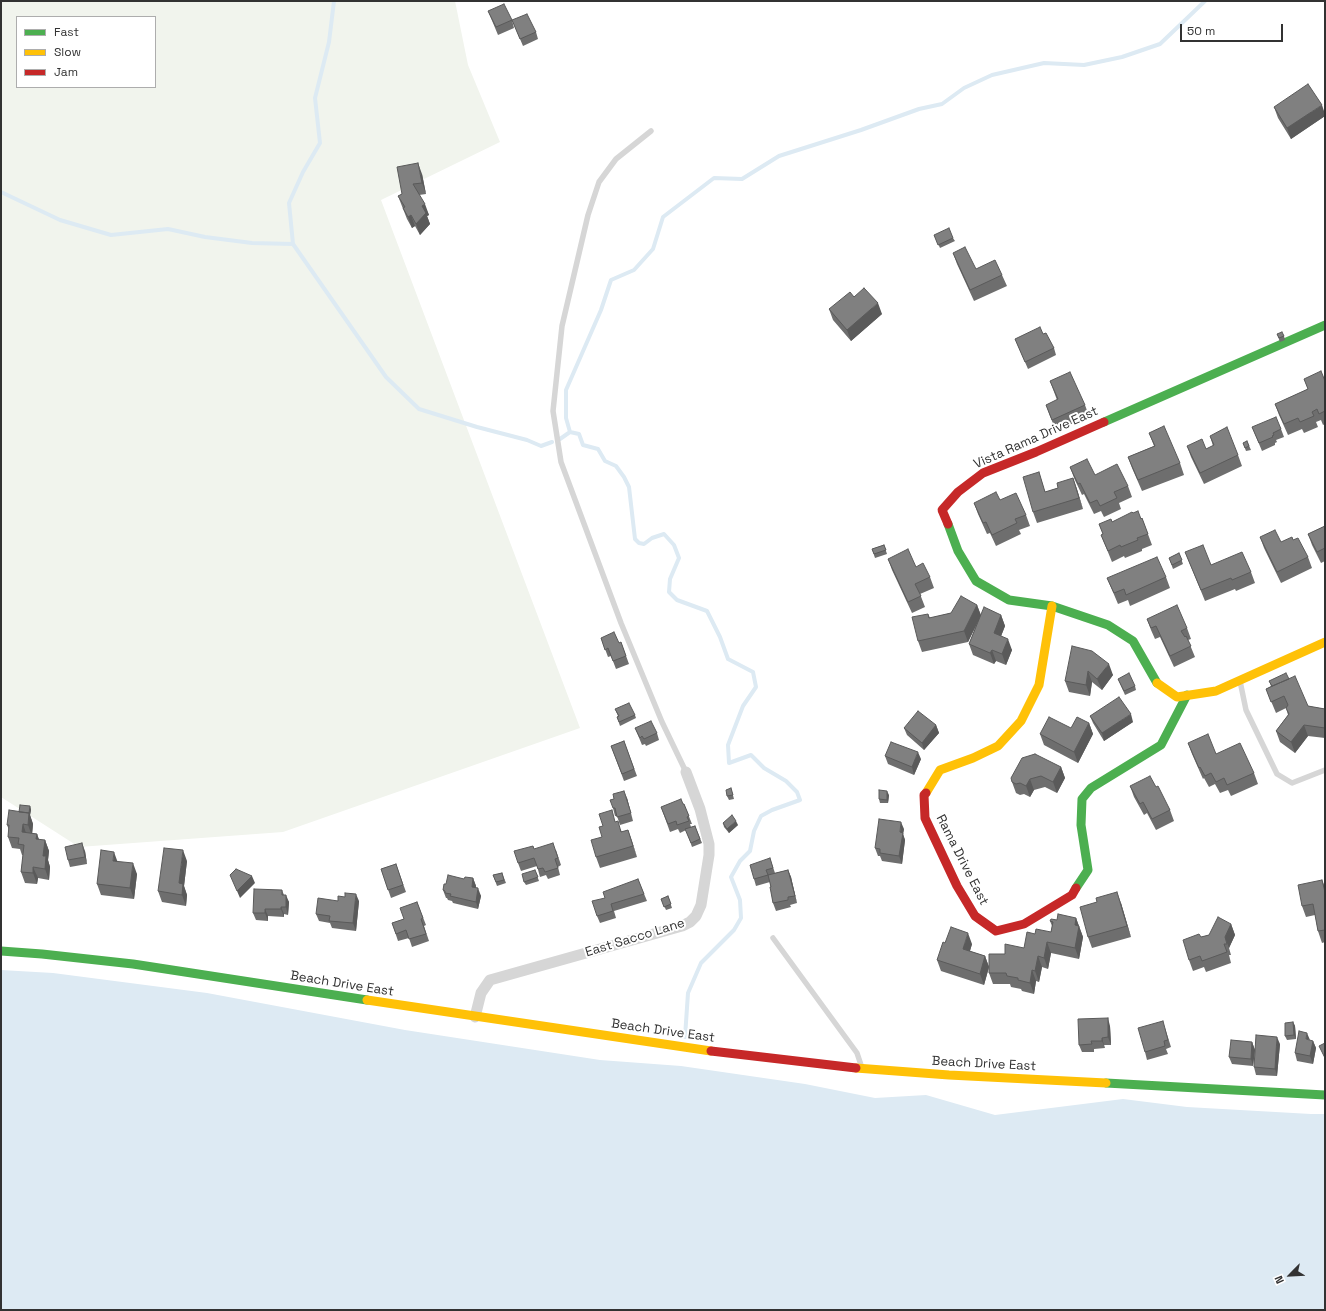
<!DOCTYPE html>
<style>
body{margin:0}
#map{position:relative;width:1326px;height:1311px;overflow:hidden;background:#fff;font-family:"Space Grotesk",sans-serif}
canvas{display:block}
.frame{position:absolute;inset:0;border:2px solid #323232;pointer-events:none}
.legend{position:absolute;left:16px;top:16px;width:140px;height:72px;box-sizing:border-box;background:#fff;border:1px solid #adadad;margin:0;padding:5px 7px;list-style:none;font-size:12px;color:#323232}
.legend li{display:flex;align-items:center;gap:8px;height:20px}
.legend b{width:20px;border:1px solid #adadad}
.north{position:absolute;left:1270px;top:1255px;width:40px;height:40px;-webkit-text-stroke:3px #fff;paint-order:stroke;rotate:246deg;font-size:11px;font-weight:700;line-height:16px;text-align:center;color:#323232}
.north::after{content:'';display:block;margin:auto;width:14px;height:18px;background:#323232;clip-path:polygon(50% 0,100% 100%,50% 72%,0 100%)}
.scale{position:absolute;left:1180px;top:24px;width:103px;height:18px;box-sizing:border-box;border:2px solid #323232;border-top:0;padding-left:5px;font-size:12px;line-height:14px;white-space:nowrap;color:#323232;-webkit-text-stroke:3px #fff;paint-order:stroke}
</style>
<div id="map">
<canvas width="1326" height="1311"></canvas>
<div class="frame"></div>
<ul class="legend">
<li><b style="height:5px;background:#4caf50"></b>Fast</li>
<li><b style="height:5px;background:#ffc107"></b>Slow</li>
<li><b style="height:5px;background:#c62828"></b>Jam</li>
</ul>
<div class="north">N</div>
<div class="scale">50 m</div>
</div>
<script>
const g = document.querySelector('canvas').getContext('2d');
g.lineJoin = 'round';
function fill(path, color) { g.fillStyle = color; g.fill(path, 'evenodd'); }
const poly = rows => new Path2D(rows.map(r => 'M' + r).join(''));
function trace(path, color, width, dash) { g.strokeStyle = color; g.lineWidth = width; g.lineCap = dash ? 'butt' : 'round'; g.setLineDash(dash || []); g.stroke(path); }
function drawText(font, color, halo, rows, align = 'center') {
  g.font = font + ' "Space Grotesk",sans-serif'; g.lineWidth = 4; g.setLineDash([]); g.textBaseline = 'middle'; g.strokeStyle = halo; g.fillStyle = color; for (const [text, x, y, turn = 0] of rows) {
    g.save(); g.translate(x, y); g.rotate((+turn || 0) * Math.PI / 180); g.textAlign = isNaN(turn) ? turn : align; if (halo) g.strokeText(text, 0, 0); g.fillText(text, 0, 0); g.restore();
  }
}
fill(poly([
 [1,1,455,1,468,65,500,142,381,200,580,728,283,832,79,847,1,797],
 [17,17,155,17,155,87,17,87]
]), '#f1f4ed');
fill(poly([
 [1,970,53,973,207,993,405,1030,600,1060,681,1066,805,1084,875,1098,926,1095,995,1115,1123,1099,1187,1107,1311,1114,1325,1114,1325,1310,1,1310]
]), '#ddeaf3');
trace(poly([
 [334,1,329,42,315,98,320,143,303,172,289,203,293,244,386,377,419,409,477,427,527,440,541,446,552,442],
 [1,192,60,220,111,235,168,229,205,237,252,243,293,244],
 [570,432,566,418,566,390,601,310,611,280,634,270,653,249,663,217,714,178,742,179,779,156,861,130,919,109,942,104,964,88,992,75,1044,63,1084,65,1122,57,1160,44,1205,1],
 [560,439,570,432,579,434,583,445,598,449,605,461,616,466,624,477,629,487,635,539,639,543,644,544,652,538,664,534,674,545,679,558,670,579,669,592,677,600,707,611,720,637,728,659,753,672,756,687,743,706,728,745,729,763,751,755,764,768,786,781,797,792,800,800,772,810,761,816,754,831,750,851,740,861,731,877,740,900,741,918,734,930,701,963,688,993,685,1037]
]), '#ddeaf3', 4);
trace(poly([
 [651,131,616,159,599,182,588,215,562,326,553,411,561,462,621,623,662,722,686,772],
 [1240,681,1246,710,1277,774,1292,783,1325,770],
 [773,938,857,1053,862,1068]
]), '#d6d6d6', 5.5);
trace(poly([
 [475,1017,481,993,490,980,682,926,690,922,696,916,701,905,709,855,709,844,700,809,686,772]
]), '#d6d6d6', 11);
trace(poly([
 [1104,422,1325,325],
 [948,524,958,551,976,581,1009,600,1052,606,1108,625,1133,641,1157,683],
 [1076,888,1088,870,1081,825,1082,799,1091,788,1161,745,1187,695],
 [1,951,42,954,133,964,367,1000],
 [1106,1083,1325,1095]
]), '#4caf50', 9);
trace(poly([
 [1157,683,1177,697,1216,691,1325,642],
 [926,793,940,770,973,758,998,746,1021,721,1039,685,1052,606],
 [367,1000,711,1051],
 [856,1068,949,1075,1106,1083]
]), '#ffc107', 9);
trace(poly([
 [948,524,942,510,958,492,983,473,1036,452,1104,422],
 [926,793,924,795,925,818,957,886,975,916,996,931,1024,924,1072,895,1076,888],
 [711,1051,856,1068]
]), '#c62828', 9);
fill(poly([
 [488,11,512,20,514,28,498,35],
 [512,20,536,32,538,39,523,46],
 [1274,107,1325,114,1325,116,1291,139,1278,118],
 [422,174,426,194,419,195,429,215,427,216,430,224,420,235,415,226,412,228,407,219,398,196,402,194],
 [934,235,953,238,955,241,940,248],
 [953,253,976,269,1002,275,1007,286,974,301,957,264],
 [854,297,882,314,851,341,833,320,829,309],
 [1043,334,1054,348,1056,355,1028,369,1015,339],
 [1277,334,1284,336,1285,340,1280,342],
 [1304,379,1325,381,1325,424,1323,425,1321,420,1316,422,1318,427,1304,433,1302,429,1288,435,1279,415,1275,404,1308,389],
 [1050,381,1085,405,1089,416,1056,431,1050,416,1046,405,1057,400],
 [1252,427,1281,429,1284,437,1276,440,1277,442,1275,443,1275,445,1262,451],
 [1149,433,1180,463,1184,475,1142,491,1132,468,1128,457,1154,446],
 [1210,436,1238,455,1242,466,1204,484,1191,457,1187,446,1206,449,1213,446],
 [1247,441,1251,450,1246,451,1243,443],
 [1070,467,1128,486,1132,497,1119,503,1121,509,1104,517,1101,511,1094,514,1084,494,1082,495,1074,478],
 [1039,472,1045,492,1058,488,1073,478,1083,509,1037,523,1033,512],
 [1000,500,1026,515,1030,526,1019,530,1021,534,996,546,990,533,987,534,978,514,974,503],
 [1133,513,1141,519,1142,518,1152,545,1142,549,1142,551,1125,558,1124,556,1112,562,1101,535,1103,534,1099,524,1112,522],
 [1325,526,1325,561,1321,563,1312,545,1308,534],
 [1260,537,1281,542,1293,540,1308,557,1312,568,1281,583,1264,548],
 [884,545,887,554,875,558,872,549],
 [1185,552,1211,565,1251,572,1255,583,1236,591,1235,589,1205,601],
 [1179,553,1183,564,1173,569,1169,558],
 [888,559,916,567,930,577,934,588,920,594,925,607,912,613,892,570],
 [1166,577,1170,588,1130,606,1128,600,1118,604,1107,578],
 [977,605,981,615,1001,615,1005,626,1001,636,1012,650,1006,665,996,661,994,664,973,655,969,644,978,621,968,642,922,652,918,641,928,614,930,618,951,613],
 [1147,619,1187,628,1191,639,1188,640,1195,657,1174,667,1160,637,1155,639,1151,630],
 [601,638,619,643,621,642,629,664,616,669,611,656,608,657],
 [1092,651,1113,675,1102,690,1092,682,1090,696,1069,692,1065,681],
 [1118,679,1135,686,1136,690,1125,695],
 [1289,679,1308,706,1325,709,1325,738,1308,736,1295,753,1280,742,1276,731,1288,715,1286,708,1276,713,1266,689,1271,686,1269,681],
 [615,709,635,715,636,718,620,726,617,717,618,716],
 [1090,716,1133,722,1104,741,1093,723],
 [1089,723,1093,734,1078,763,1044,745,1040,734,1071,728],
 [936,725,939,733,924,750,907,735,904,728],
 [635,728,657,733,659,740,646,746,645,744,642,745],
 [624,741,637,776,624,781,611,746],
 [1188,743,1216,754,1254,773,1258,784,1231,796,1228,790,1220,793,1215,784,1209,787,1204,778,1203,779,1192,754],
 [885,756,921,759,914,775,888,764],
 [1061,767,1065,778,1057,793,1045,787,1034,790,1030,797,1024,794,1020,795,1016,793,1012,782],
 [1130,786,1156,787,1170,810,1174,821,1156,830,1147,813,1144,815,1134,797],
 [731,788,734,799,729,800,727,796],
 [889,795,888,803,880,803,879,799],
 [627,798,633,821,620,825,617,816,615,816,613,808],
 [683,804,684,804,692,824,690,824,691,827,695,826,702,843,692,847,686,830,680,833,678,829,670,832,661,807],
 [30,806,31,810,30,815,33,824,32,833,37,834,39,840,45,840,49,851,48,860,50,867,49,880,38,878,37,884,25,883,21,872,23,855,22,855,20,849,12,848,8,837,9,830,7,825,19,812],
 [616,822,622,832,628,830,637,857,600,868,596,857,602,837],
 [723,823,738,825,729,833,724,827],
 [904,829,903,834,905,840,902,864,882,861,880,856,878,856,875,848],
 [534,849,556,850,561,865,558,867,560,875,548,879,546,875,540,877,537,866,521,871,518,863],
 [85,851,87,864,70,867,68,860],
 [770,858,775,873,788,870,791,877,797,903,790,905,791,907,776,911,773,903,770,882,756,886,754,879],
 [117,861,137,874,134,899,101,895,97,884],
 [187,861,184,886,187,895,186,906,162,902,158,891],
 [396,864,406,892,391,898,381,869],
 [535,870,539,881,526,885,524,882],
 [502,873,506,883,497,886,493,875],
 [473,878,476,886,476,888,481,896,478,909,453,903,452,901,448,900,447,898,446,898,443,890,446,884,464,879],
 [638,879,647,901,614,911,616,918,600,923,597,916,605,898],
 [1322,880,1325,887,1325,942,1322,943,1318,931,1315,915,1306,917,1302,906],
 [282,890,284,895,289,902,288,915,284,914,284,917,268,916,268,921,256,920,253,913],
 [668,896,672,908,666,910,661,899],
 [338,901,359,901,356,931,332,928,330,923,319,921,316,914],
 [417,902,426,925,424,926,429,941,412,947,409,938,398,941,392,923,404,919],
 [1097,902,1121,903,1131,937,1092,948,1088,937],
 [1076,918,1083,937,1079,959,1051,953,1048,969,1042,967,1039,982,1036,981,1034,994,1022,991,1021,989,1011,987,1010,984,993,984,989,973,1005,954,1024,948,1035,934,1051,932,1052,926,1050,921],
 [1231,924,1235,935,1229,948,1231,955,1229,955,1231,963,1206,972,1204,967,1193,971,1189,960,1201,937,1209,935],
 [945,943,972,944,970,951,985,956,989,967,984,985,941,971,937,960],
 [1293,1022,1295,1026,1296,1039,1287,1040,1285,1036],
 [1110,1026,1111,1045,1104,1045,1105,1048,1094,1049,1094,1052,1082,1052,1079,1045],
 [1165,1028,1171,1047,1166,1049,1168,1054,1147,1060,1145,1052],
 [1313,1041,1316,1048,1313,1064,1297,1061,1295,1053],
 [1252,1042,1255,1050,1253,1066,1232,1064,1229,1057],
 [1280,1044,1277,1076,1256,1075,1254,1067]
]), '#6e6e6e');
fill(poly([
 [1322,105,1325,114,1325,116,1291,139,1287,128],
 [418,163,422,174,426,194,422,183],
 [425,204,429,215,427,216,430,224,420,235,416,224,422,206],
 [411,215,415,226,412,228,408,217],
 [878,303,882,314,851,341,847,330],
 [1073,478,1077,489,1083,509,1079,498],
 [977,605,981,616,968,642,964,631],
 [1001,615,1005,626,998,644,994,633],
 [1008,639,1012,650,1006,665,1002,654],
 [992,650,996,661,994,664,990,653],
 [1109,664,1113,675,1102,690,1097,679],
 [1088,671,1092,682,1090,696,1086,685],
 [1131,714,1133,722,1104,741,1102,733],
 [1089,723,1093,734,1078,763,1074,752],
 [936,725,939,733,924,750,922,743],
 [1304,725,1308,736,1295,753,1291,742],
 [918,752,921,759,914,775,912,767],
 [1061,767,1065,778,1057,793,1053,782],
 [1030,779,1034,790,1030,797,1026,786],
 [624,791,627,798,633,821,631,813],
 [887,791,889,795,888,803,887,800],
 [30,806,31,810,30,815,33,824,32,836,28,825],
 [736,821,738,825,729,833,727,829],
 [901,822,904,829,903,834,905,840,902,864,899,856,900,832],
 [23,824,27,836,22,832],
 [628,830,632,841,637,857,633,846],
 [37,834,41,845,36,839],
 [45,840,49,851,48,860,50,867,49,880,45,869,43,856],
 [82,843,85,851,87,864,85,857],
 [183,850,187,861,184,886,187,895,186,906,182,895,179,883],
 [114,852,118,863,113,861],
 [133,863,137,874,134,899,130,888],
 [33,867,38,878,37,884,33,873],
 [788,870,791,877,797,903,795,896],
 [252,876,255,883,240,898,237,891],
 [473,878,476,886,474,894,472,887],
 [478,888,481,896,478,909,476,902],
 [1117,892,1121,903,1131,937,1127,926],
 [356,894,359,901,356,931,353,923],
 [286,895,289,902,288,915,286,907],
 [281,907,284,914,284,917,281,909],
 [265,909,268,916,268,921,265,913],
 [1076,918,1083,937,1079,959,1075,948,1075,925],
 [1231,924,1235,935,1229,948,1225,937],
 [968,933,972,944,967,960,963,949],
 [1047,942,1051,953,1048,969,1044,958],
 [985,956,989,967,984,985,980,974],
 [1038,956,1042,967,1039,982,1035,971],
 [1032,970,1036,981,1034,994,1030,983],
 [1108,1018,1110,1026,1111,1045,1108,1037],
 [1293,1022,1295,1026,1296,1039,1294,1035],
 [1307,1033,1310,1040,1306,1039],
 [1277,1037,1280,1044,1277,1076,1275,1069],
 [1102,1038,1104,1045,1105,1048,1102,1041],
 [1313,1041,1316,1048,1313,1064,1310,1056],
 [1252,1042,1255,1050,1253,1066,1251,1059]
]), '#5a5a5a');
const building = poly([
 [504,4,512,20,496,27,488,11,504,4],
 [527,14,536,32,520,39,512,20,527,14],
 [1308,84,1322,105,1287,128,1274,107,1308,84],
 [418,163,422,183,413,184,425,204,422,206,426,213,416,224,411,215,408,217,403,208,405,207,398,196,402,194,397,167,418,163],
 [949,228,953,238,938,245,934,235,949,228],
 [965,247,976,269,995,260,1002,275,970,290,953,253,965,247],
 [864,288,878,303,847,330,829,309,850,292,854,297,864,288],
 [1040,327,1043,334,1046,333,1054,348,1025,362,1015,339,1040,327],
 [1282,332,1284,336,1279,338,1277,334,1282,332],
 [1321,371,1325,381,1325,411,1319,414,1317,409,1312,412,1314,416,1300,422,1298,418,1284,424,1275,404,1308,389,1304,379,1321,371],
 [1070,372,1085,405,1052,420,1046,405,1058,399,1050,381,1070,372],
 [1276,417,1281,429,1273,433,1274,435,1272,436,1273,437,1259,443,1252,427,1276,417],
 [1164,426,1180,463,1138,480,1128,457,1155,446,1149,433,1164,426],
 [1227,427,1238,455,1200,473,1187,446,1202,439,1206,449,1214,445,1210,436,1227,427],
 [1247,441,1249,446,1245,448,1243,443,1247,441],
 [1087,459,1095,475,1117,464,1128,486,1114,492,1117,498,1100,506,1097,500,1090,503,1080,483,1078,484,1070,467,1087,459],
 [1039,472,1045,492,1058,488,1057,483,1073,478,1079,498,1033,512,1023,477,1039,472],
 [996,492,1000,500,1016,493,1026,515,1015,519,1017,523,992,535,986,522,983,523,974,503,996,492],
 [1138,511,1141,519,1142,518,1148,534,1137,538,1138,540,1121,547,1120,545,1108,551,1101,535,1103,534,1099,524,1111,519,1112,522,1132,512,1133,513,1138,511],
 [1325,526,1325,548,1317,552,1308,534,1325,526],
 [1275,530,1281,542,1292,537,1293,540,1298,538,1308,557,1277,572,1260,537,1275,530],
 [884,545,886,550,874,554,872,549,884,545],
 [1203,545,1211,565,1242,552,1251,572,1232,580,1231,578,1201,590,1185,552,1203,545],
 [908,549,916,567,923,563,930,577,915,584,921,596,908,602,888,559,908,549],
 [1179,553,1182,560,1172,565,1169,558,1179,553],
 [1157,557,1166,577,1126,595,1124,589,1114,593,1107,578,1157,557],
 [961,596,977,605,964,631,918,641,912,617,928,614,929,618,951,613,961,596],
 [1177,605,1187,628,1181,631,1185,637,1186,636,1191,646,1170,656,1156,626,1151,628,1147,619,1177,605],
 [984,607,1001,615,994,633,1008,639,1002,654,992,650,990,653,969,644,984,607],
 [614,632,619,643,621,642,626,656,613,661,608,648,605,650,601,638,614,632],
 [1072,646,1092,651,1109,664,1097,679,1088,671,1086,685,1065,681,1072,646],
 [1129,673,1135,686,1124,691,1118,679,1129,673],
 [1286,673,1289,679,1272,686,1269,681,1286,673],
 [1295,676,1308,706,1325,709,1325,728,1304,725,1291,742,1276,731,1289,714,1286,708,1288,705,1284,696,1271,702,1266,689,1295,676],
 [1119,697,1131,714,1102,733,1090,716,1119,697],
 [629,703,635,715,619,722,617,717,619,716,615,709,629,703],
 [918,711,936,725,922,743,904,728,918,711],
 [1049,717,1071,728,1077,717,1089,723,1074,752,1040,734,1049,717],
 [651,721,657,733,644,739,642,736,640,738,635,728,651,721],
 [1208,734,1216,754,1240,743,1254,773,1227,785,1224,778,1216,782,1211,773,1205,776,1200,767,1199,768,1188,743,1208,734],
 [624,741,634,769,622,774,611,746,624,741],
 [891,742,918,752,912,767,885,756,891,742],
 [1035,754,1061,767,1053,782,1041,776,1030,779,1026,786,1020,783,1016,784,1012,782,1011,778,1022,758,1035,754],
 [1150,776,1156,787,1158,786,1170,810,1152,819,1143,802,1140,804,1130,786,1150,776],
 [731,788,733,795,727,796,726,790,731,788],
 [879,790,887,791,887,800,879,799,879,790],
 [624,791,631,813,617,817,615,808,613,808,610,800,614,799,613,794,624,791],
 [681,799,683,804,684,804,689,816,687,817,689,821,677,825,676,821,668,824,661,807,681,799],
 [20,805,30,806,29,813,19,812,20,805],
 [9,810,29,813,28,825,23,824,22,832,37,834,36,839,45,840,43,856,46,856,45,869,33,867,33,873,21,872,24,845,18,844,19,838,8,837,9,825,7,825,9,810],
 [612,810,615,822,618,821,621,832,628,830,633,846,596,857,591,840,602,837,599,827,603,826,599,814,612,810],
 [732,815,736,821,727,829,723,823,732,815],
 [879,819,901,822,900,832,903,833,899,856,880,853,880,849,875,848,879,819],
 [695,826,700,839,691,843,685,829,695,826],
 [82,843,85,857,68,860,65,847,82,843],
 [553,843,558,858,555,859,558,868,545,872,543,868,538,869,534,858,518,863,514,851,533,846,534,849,553,843],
 [164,848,183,850,179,883,183,884,182,895,158,891,164,848],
 [101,850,114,852,113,861,133,863,130,888,97,884,101,850],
 [770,858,773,868,766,870,768,875,754,879,750,865,770,858],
 [396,864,403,885,388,890,381,869,396,864],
 [236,869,252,876,237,891,230,875,236,869],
 [535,870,538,877,524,882,522,874,535,870],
 [788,870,795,896,788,897,788,900,773,903,770,887,771,887,768,875,788,870],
 [502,873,504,880,496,882,493,875,502,873],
 [448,875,464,879,465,877,473,878,472,887,478,888,476,902,450,896,451,894,445,893,445,891,443,890,444,884,446,884,448,875],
 [638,879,644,894,611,904,613,911,597,916,592,901,605,898,603,892,638,879],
 [1322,880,1325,892,1325,930,1318,931,1313,904,1302,906,1298,885,1322,880],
 [254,889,282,890,282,895,286,895,286,907,281,907,281,909,265,909,265,913,253,913,254,889],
 [1117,892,1127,926,1088,937,1080,907,1097,902,1096,898,1117,892],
 [345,893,356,894,353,923,329,921,330,916,316,914,318,898,338,901,338,896,345,897,345,893],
 [668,896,671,904,664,907,661,899,668,896],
 [417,902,423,918,421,919,426,934,409,939,406,930,396,934,392,923,404,919,400,908,417,902],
 [1058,914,1076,918,1075,925,1079,926,1075,948,1047,942,1044,958,1038,956,1035,971,1032,970,1030,983,1018,980,1018,978,1007,976,1006,973,989,973,989,954,1005,954,1005,944,1024,948,1027,932,1035,934,1036,929,1051,932,1053,922,1050,921,1051,919,1057,920,1058,914],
 [1218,917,1231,924,1225,937,1227,944,1224,944,1227,952,1202,961,1200,956,1189,960,1183,940,1199,934,1201,937,1209,935,1218,917],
 [951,927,968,933,963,949,985,956,980,974,937,960,943,942,945,943,951,927],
 [1108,1018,1108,1037,1102,1038,1102,1041,1091,1041,1092,1044,1079,1045,1078,1019,1108,1018],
 [1163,1021,1168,1040,1164,1041,1165,1046,1145,1052,1138,1028,1163,1021],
 [1293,1022,1294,1035,1285,1036,1285,1023,1293,1022],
 [1299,1031,1307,1033,1306,1039,1313,1041,1310,1056,1295,1053,1299,1031],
 [1256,1035,1277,1037,1275,1069,1254,1067,1256,1035],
 [1231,1040,1252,1042,1251,1059,1229,1057,1231,1040],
 [1325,1043,1325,1058,1319,1046,1325,1043]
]);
fill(building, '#808080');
trace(building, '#5a5a5a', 1);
drawText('13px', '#323232', '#fff', [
 ["Vista Rama Drive East",1036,438,-24],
 ["Rama Drive East",962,860,63],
 ["East Sacco Lane",635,938,-17],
 ["Beach Drive East",342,984,9],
 ["Beach Drive East",663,1031,8],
 ["Beach Drive East",984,1064,3]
]);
</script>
